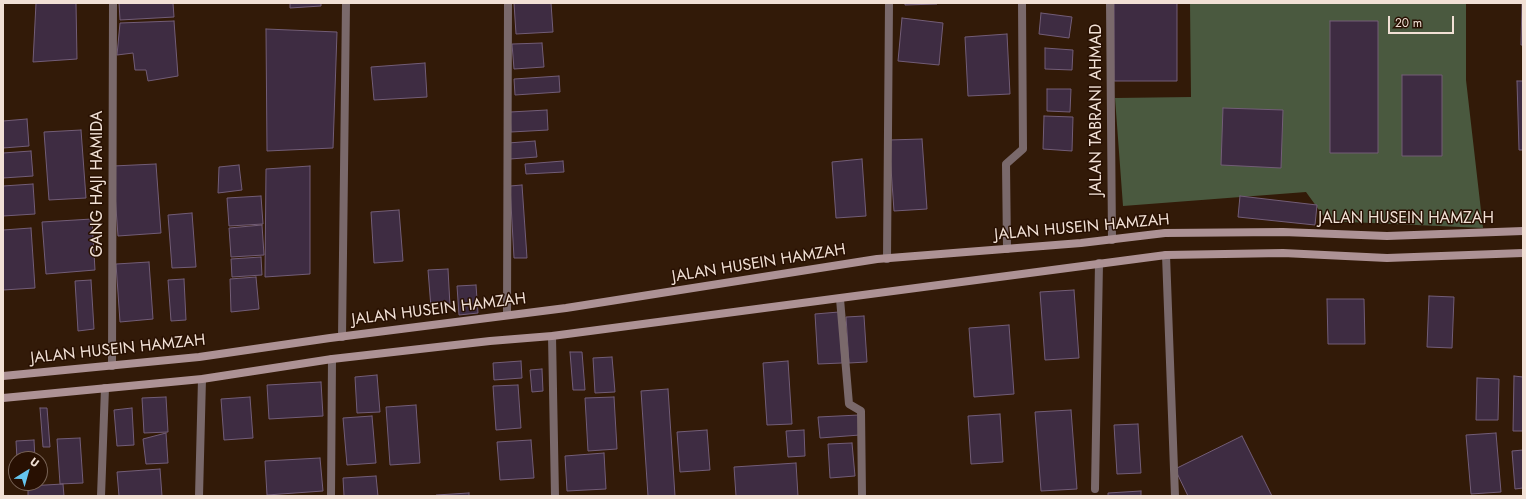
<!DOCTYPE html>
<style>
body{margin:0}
#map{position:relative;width:1526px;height:499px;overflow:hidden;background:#321a08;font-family:Jost,sans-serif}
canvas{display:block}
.frame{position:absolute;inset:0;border:4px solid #f1e0d5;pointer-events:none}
.north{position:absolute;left:8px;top:451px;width:40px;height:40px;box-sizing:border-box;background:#281002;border:1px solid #786356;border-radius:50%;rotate:37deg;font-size:11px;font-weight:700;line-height:16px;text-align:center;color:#f1e0d5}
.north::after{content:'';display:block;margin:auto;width:14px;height:18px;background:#65c5ee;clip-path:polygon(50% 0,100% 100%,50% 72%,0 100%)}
.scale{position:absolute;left:1388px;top:16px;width:66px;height:18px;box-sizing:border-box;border:2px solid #f1e0d5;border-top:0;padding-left:5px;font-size:12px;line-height:14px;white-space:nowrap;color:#f1e0d5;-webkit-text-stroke:3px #281002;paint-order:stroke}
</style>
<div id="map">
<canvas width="1526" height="499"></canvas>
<div class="frame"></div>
<div class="north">U</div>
<div class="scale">20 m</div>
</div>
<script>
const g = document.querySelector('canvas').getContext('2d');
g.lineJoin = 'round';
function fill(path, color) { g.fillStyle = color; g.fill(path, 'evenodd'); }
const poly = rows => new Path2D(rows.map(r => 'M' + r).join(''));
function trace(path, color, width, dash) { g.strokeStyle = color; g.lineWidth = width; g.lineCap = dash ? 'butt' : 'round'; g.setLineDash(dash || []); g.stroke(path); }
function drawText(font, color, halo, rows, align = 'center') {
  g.font = font + ' Jost,sans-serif'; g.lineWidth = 3; g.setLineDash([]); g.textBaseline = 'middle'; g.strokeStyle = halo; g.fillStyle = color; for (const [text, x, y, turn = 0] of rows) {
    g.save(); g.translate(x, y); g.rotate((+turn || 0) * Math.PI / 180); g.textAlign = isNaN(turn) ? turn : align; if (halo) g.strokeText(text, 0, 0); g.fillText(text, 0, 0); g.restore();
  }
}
fill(poly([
 [1190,3,1466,3,1466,80,1483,228,1327,221,1306,192,1123,206,1115,98,1191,97]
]), '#4a593f');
const building = poly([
 [36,3,76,3,77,59,33,62,36,3],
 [119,3,173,3,174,17,120,20,119,3],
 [290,3,321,3,321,6,290,8,290,3],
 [514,3,551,3,553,32,516,34,514,3],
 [905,3,937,3,937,4,905,5,905,3],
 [1114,3,1177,3,1177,81,1114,81,1114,3],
 [1522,3,1523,3,1523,45,1521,45,1522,3],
 [1041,13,1072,17,1069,38,1039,34,1041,13],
 [902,18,943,23,939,65,898,61,902,18],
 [174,21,178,76,148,81,146,70,135,70,133,53,117,55,120,23,174,21],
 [1330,21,1378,21,1378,153,1330,153,1330,21],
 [266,29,337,32,333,148,267,151,266,29],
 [1007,34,1010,94,968,96,965,37,1007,34],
 [542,43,544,67,514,69,512,44,542,43],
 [1045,48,1073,50,1072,70,1045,69,1045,48],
 [425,63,427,97,374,100,371,67,425,63],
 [1402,75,1442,75,1442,156,1402,156,1402,75],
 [559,76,560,92,515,95,514,79,559,76],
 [1517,81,1523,81,1523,150,1519,150,1517,81],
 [1047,89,1071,89,1070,112,1047,111,1047,89],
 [1223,108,1283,110,1281,168,1221,165,1223,108],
 [547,110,548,130,511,132,510,112,547,110],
 [1044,116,1073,117,1072,151,1043,149,1044,116],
 [27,119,29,146,3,148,3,121,27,119],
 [81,130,86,198,49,200,44,132,81,130],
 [922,139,927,209,894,211,889,140,922,139],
 [535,141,537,157,510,159,508,143,535,141],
 [31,151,33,176,3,178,3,153,31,151],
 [862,159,866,216,836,218,832,162,862,159],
 [563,161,564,172,526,174,525,164,563,161],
 [156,164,161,233,118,236,113,166,156,164],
 [239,165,242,190,218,193,219,167,239,165],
 [310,166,310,274,265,277,266,169,310,166],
 [33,184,35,214,3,216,3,186,33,184],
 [522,185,527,258,514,258,510,186,522,185],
 [261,196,263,224,229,226,227,198,261,196],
 [1240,196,1317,205,1315,225,1238,217,1240,196],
 [399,210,403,261,374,263,371,212,399,210],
 [192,213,196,267,172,268,168,215,192,213],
 [92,219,95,270,46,274,42,222,92,219],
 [262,225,264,255,231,257,229,228,262,225],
 [31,228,35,288,3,290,3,230,31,228],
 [261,257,262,275,232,277,231,259,261,257],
 [149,262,153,319,120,322,116,264,149,262],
 [448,269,450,306,431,308,428,270,448,269],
 [256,277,259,309,231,312,230,279,256,277],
 [184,279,186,320,171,321,168,280,184,279],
 [91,280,94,329,78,331,75,281,91,280],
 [476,285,478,313,459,315,457,286,476,285],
 [1074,290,1079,358,1045,360,1040,292,1074,290],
 [1429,296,1454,297,1452,348,1427,347,1429,296],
 [1327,299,1364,299,1365,344,1328,344,1327,299],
 [839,312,842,363,818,364,815,314,839,312],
 [864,316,867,362,849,363,846,317,864,316],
 [1009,325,1014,394,974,397,969,328,1009,325],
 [570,352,582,352,585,390,573,390,570,352],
 [612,357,615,392,595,393,593,358,612,357],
 [521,361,522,378,494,380,493,363,521,361],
 [788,361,792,424,767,425,763,363,788,361],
 [542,369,543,391,532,392,530,370,542,369],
 [377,375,380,412,357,413,355,377,377,375],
 [1514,376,1523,377,1523,431,1513,431,1514,376],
 [1477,378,1499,379,1498,420,1476,420,1477,378],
 [321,382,323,416,269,419,267,385,321,382],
 [518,385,521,428,496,430,493,386,518,385],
 [668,389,675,496,648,496,641,391,668,389],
 [166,397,168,432,144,433,142,398,166,397],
 [250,397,253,438,224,440,221,399,250,397],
 [614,397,617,449,588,451,585,398,614,397],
 [416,405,420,463,390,465,386,407,416,405],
 [40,408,47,408,50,447,43,447,40,408],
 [132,408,134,445,117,446,114,410,132,408],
 [1071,410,1077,489,1041,491,1035,412,1071,410],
 [1000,414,1003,462,971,464,968,416,1000,414],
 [859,415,860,435,820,438,818,417,859,415],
 [372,416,376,463,347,465,343,418,372,416],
 [1138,424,1141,473,1117,474,1114,425,1138,424],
 [707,430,710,470,680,472,677,432,707,430],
 [804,430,805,456,788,457,786,431,804,430],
 [166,433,168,463,146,464,143,439,166,433],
 [1496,433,1501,492,1471,494,1466,435,1496,433],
 [1242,436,1272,496,1188,496,1175,469,1242,436],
 [80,438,83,483,60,484,57,439,80,438],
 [34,440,35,459,17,459,16,441,34,440],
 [531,440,534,478,500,480,497,442,531,440],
 [852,443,855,476,830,478,828,444,852,443],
 [1523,450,1523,488,1515,489,1512,451,1523,450],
 [604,453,606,489,567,491,565,456,604,453],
 [320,458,323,491,267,495,265,461,320,458],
 [796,463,798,496,736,496,734,467,796,463],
 [160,469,162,496,119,496,117,472,160,469],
 [376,476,378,496,344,496,343,478,376,476],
 [63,484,64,496,28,496,28,486,63,484],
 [1141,491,1141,496,1108,496,1108,493,1141,491],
 [469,493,469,496,436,496,436,495,469,493]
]);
fill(building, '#3e2c42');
trace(building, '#725d77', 1);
trace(poly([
 [1166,255,1175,496],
 [1095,489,1099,263]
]), '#7a696b', 8);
trace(poly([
 [1110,3,1112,240],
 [1007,249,1006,164,1023,149,1022,3],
 [887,259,889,3],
 [840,299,849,404,861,411,862,496],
 [507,315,508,3],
 [552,336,555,496],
 [342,337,346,3],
 [112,366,113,3],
 [101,496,105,388],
 [199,496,202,379],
 [331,496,332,359]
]), '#7a696b', 8);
trace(poly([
 [3,376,199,357,330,338,566,308,877,259,1081,243,1165,233,1283,232,1387,236,1523,231],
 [3,398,202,379,332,359,490,341,552,336,1166,255,1283,253,1387,258,1523,253]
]), '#ad9295', 8);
drawText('16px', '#f1e0d5', '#281002', [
 ["JALAN TABRANI AHMAD",1097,110,-90],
 ["GANG HAJI HAMIDA",98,184,-90],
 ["JALAN HUSEIN HAMZAH",1406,219],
 ["JALAN HUSEIN HAMZAH",1082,228,-5],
 ["JALAN HUSEIN HAMZAH",759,264,-9],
 ["JALAN HUSEIN HAMZAH",439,310,-7],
 ["JALAN HUSEIN HAMZAH",118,350,-6]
]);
</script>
